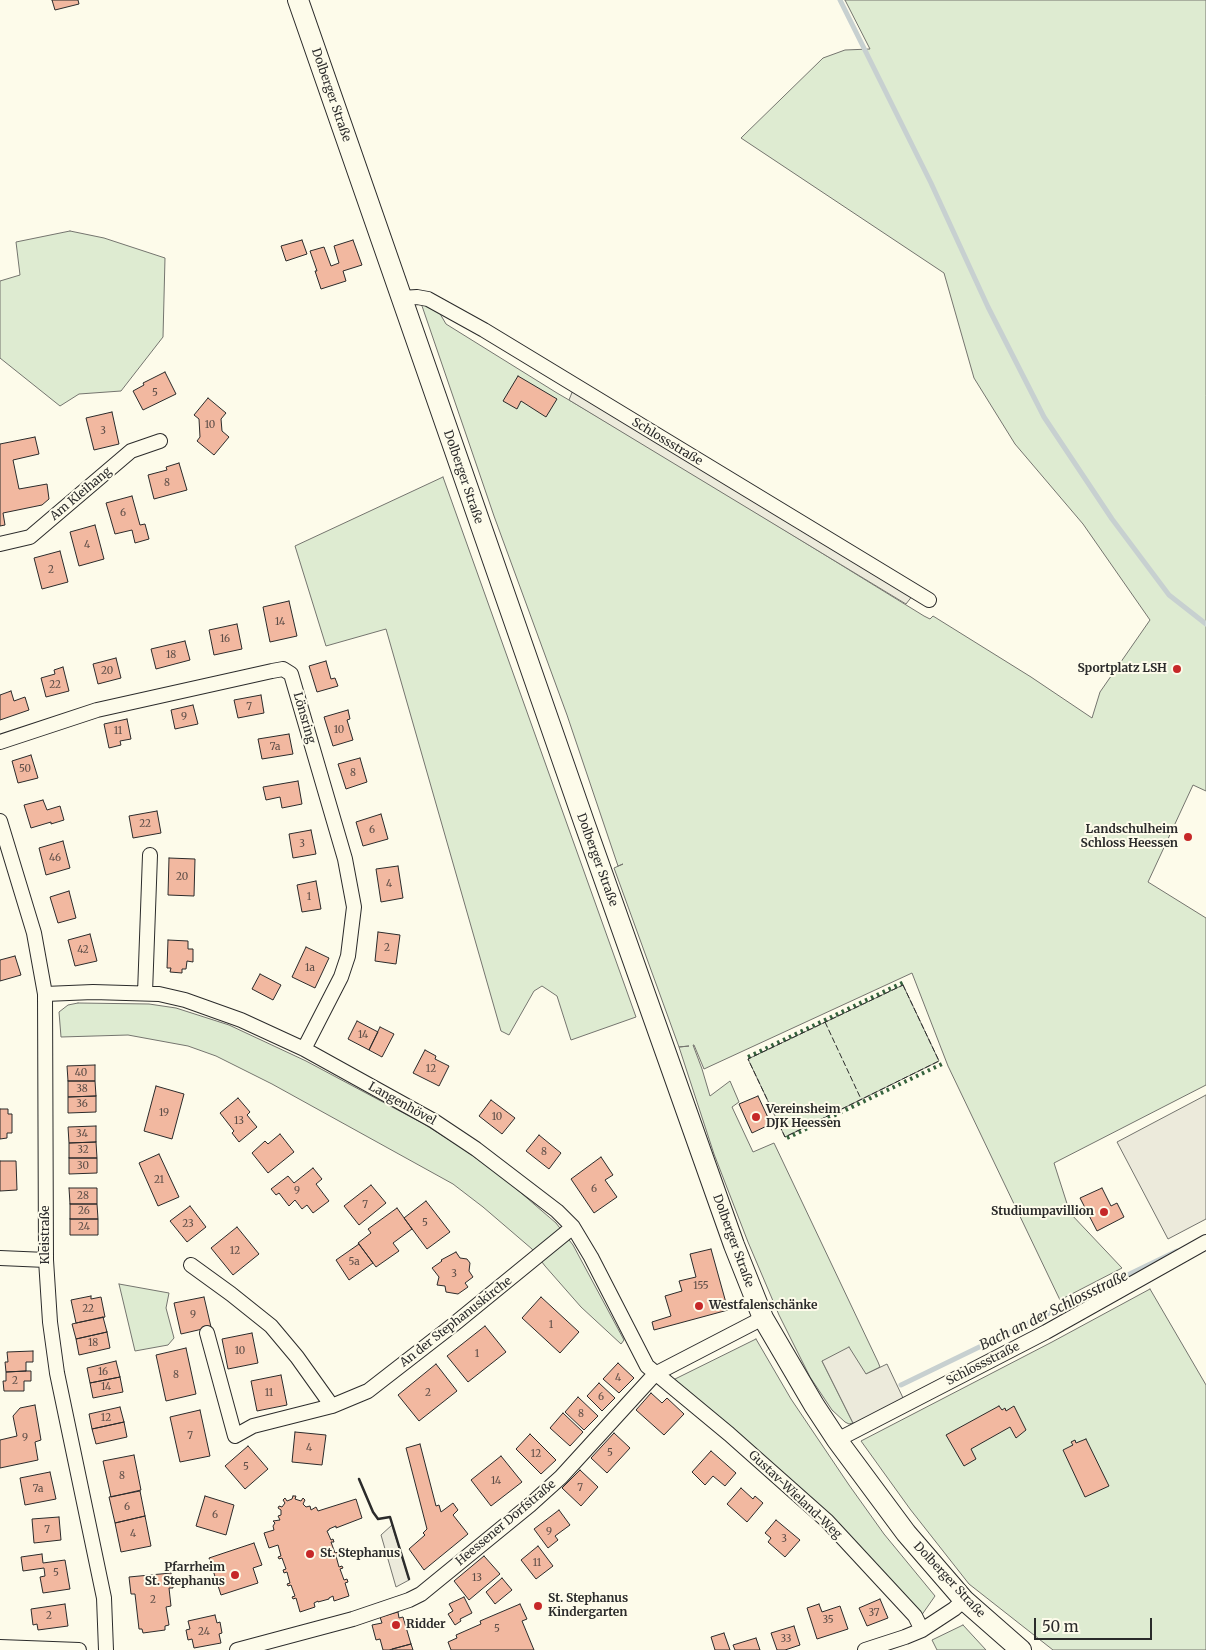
<!DOCTYPE html>
<meta charset="utf-8">
<style>
body{margin:0}
#map{position:relative;width:1206px;height:1650px;overflow:hidden;background:#fdfbea;font-family:Merriweather,serif}
canvas{display:block}
.scale{position:absolute;left:1034px;top:1618px;width:118px;height:22px;box-sizing:border-box;border:2px solid #2b2b2b;border-top:0;padding-left:6px;font-size:15px;line-height:18px;white-space:nowrap;color:#2b2b2b;-webkit-text-stroke:4px #fdfbea;paint-order:stroke}
</style>
<div id="map">
<canvas width="1206" height="1650"></canvas>
<div class="scale">50 m</div>
</div>
<script>
const g = document.querySelector('canvas').getContext('2d');
g.lineJoin = 'round';
function fill(path, color) { g.fillStyle = color; g.fill(path, 'evenodd'); }
const poly = rows => new Path2D(rows.map(r => 'M' + r).join(''));
function trace(path, color, width, dash) { g.strokeStyle = color; g.lineWidth = width; g.lineCap = dash ? 'butt' : 'round'; g.setLineDash(dash || []); g.stroke(path); }
function drawText(font, color, halo, rows, align = 'center') {
  g.font = font + ' Merriweather,serif'; g.lineWidth = 4; g.setLineDash([]); g.textBaseline = 'middle'; g.strokeStyle = halo; g.fillStyle = color; for (const [text, x, y, turn = 0] of rows) {
    g.save(); g.translate(x, y); g.rotate((+turn || 0) * Math.PI / 180); g.textAlign = isNaN(turn) ? turn : align; if (halo) g.strokeText(text, 0, 0); g.fillText(text, 0, 0); g.restore();
  }
}
const green = poly([
 [845,0,1206,0,1206,791,1193,785,1148,882,1206,918,1206,1085,1054,1163,1070,1213,1122,1268,1060,1300,948,1066,912,973,704,1069,694,1045,693,1045,702,1069,710,1096,730,1081,739,1102,732,1107,753,1152,774,1143,878,1362,880,1367,866,1374,822,1361,853,1423,849,1424,845,1422,832,1410,810,1377,779,1315,748,1242,714,1154,679,1047,689,1046,679,1047,614,868,623,864,618,866,567,715,494,516,421,303,439,312,446,324,557,393,661,454,924,616,930,619,933,616,1031,677,1092,718,1100,692,1150,620,1083,524,1015,444,974,378,944,273,741,138,823,58,845,50,870,49,845,0],
 [70,231,104,238,165,258,163,337,121,391,79,394,60,406,0,358,0,281,20,275,16,242,70,231],
 [443,477,636,1017,571,1040,557,996,542,986,534,991,509,1035,501,1031,386,629,326,646,295,546,443,477],
 [903,985,939,1061,785,1137,748,1059,903,985],
 [78,1003,149,1004,176,1008,229,1025,306,1061,424,1124,462,1148,506,1180,556,1223,573,1245,624,1340,621,1344,581,1307,545,1266,532,1249,483,1207,453,1184,272,1084,216,1056,188,1046,128,1035,61,1037,59,1012,68,1005,78,1003],
 [119,1284,169,1293,166,1308,174,1338,168,1345,135,1351,119,1284],
 [1150,1289,1206,1385,1206,1650,1053,1650,969,1584,910,1509,861,1441,1052,1342,1150,1289],
 [756,1339,791,1399,849,1485,884,1534,935,1596,921,1616,835,1519,671,1381,756,1339],
 [963,1625,986,1650,937,1650,932,1640,963,1625]
]);
fill(green, '#deebd1');
trace(green, '#74746e', 1);
const parking = poly([
 [573,390,913,595,906,604,569,400,573,390],
 [1206,1095,1206,1219,1168,1239,1117,1142,1206,1095],
 [849,1347,866,1374,887,1364,904,1400,861,1422,853,1423,822,1361,849,1347],
 [392,1525,409,1580,396,1587,381,1535,392,1525]
]);
fill(parking, '#eceadb');
trace(parking, '#74746e', 1);
trace(poly([
 [840,0,931,183,988,307,1044,417,1112,519,1169,595,1206,624],
 [901,1385,1177,1251]
]), '#c7d0d0', 5);
const building = poly([
 [52,0,78,0,79,4,55,10,52,0],
 [302,240,307,254,286,261,281,246,302,240],
 [353,240,362,265,343,271,346,281,321,289,315,271,317,271,310,251,324,247,331,266,339,263,334,246,353,240],
 [165,372,176,394,143,410,133,391,144,385,143,383,165,372],
 [518,376,557,399,546,417,521,401,517,409,503,401,518,376],
 [208,398,226,413,221,419,222,431,229,437,214,455,197,441,200,437,199,419,194,415,208,398],
 [112,412,119,444,94,450,86,418,112,412],
 [35,437,39,454,13,460,19,489,47,484,49,499,42,505,3,513,5,525,0,526,0,444,35,437],
 [179,463,187,490,154,499,148,475,167,470,166,467,179,463],
 [132,496,140,525,145,524,149,539,135,543,132,530,115,534,106,503,132,496],
 [95,525,104,559,79,566,70,532,95,525],
 [60,551,68,582,42,589,34,558,60,551],
 [289,601,297,636,270,642,263,607,289,601],
 [237,624,242,649,214,655,209,630,237,624],
 [185,641,190,660,156,669,151,649,185,641],
 [116,658,121,678,98,684,93,664,116,658],
 [326,661,331,679,335,678,338,686,317,692,309,666,326,661],
 [63,667,69,691,46,697,41,678,55,674,54,670,63,667],
 [11,691,14,701,25,697,29,710,0,720,0,695,11,691],
 [261,695,264,713,238,718,234,700,261,695],
 [193,705,198,724,175,729,171,710,193,705],
 [348,710,350,719,347,720,353,740,333,746,324,717,348,710],
 [127,719,131,739,120,741,121,745,109,748,104,724,127,719],
 [289,734,293,754,262,759,258,739,289,734],
 [31,755,38,778,18,783,12,761,31,755],
 [360,758,367,782,346,789,338,764,360,758],
 [298,781,302,804,282,808,280,797,266,800,263,787,298,781],
 [43,800,47,810,60,806,64,820,51,824,51,822,31,828,24,805,43,800],
 [157,811,161,833,133,838,129,816,157,811],
 [381,814,388,839,363,846,356,822,381,814],
 [311,830,316,854,293,858,289,834,311,830],
 [63,841,70,868,46,875,39,848,63,841],
 [169,858,195,859,194,896,168,895,169,858],
 [398,866,403,898,381,902,376,869,398,866],
 [316,881,321,909,302,912,297,885,316,881],
 [69,891,76,918,58,923,50,897,69,891],
 [378,932,400,935,396,964,375,961,378,932],
 [90,934,97,961,75,966,68,940,90,934],
 [168,940,188,941,188,949,193,949,193,962,187,961,186,969,182,969,182,973,170,972,171,968,167,968,168,940],
 [306,947,329,958,315,988,292,977,306,947],
 [15,956,21,975,0,981,0,960,15,956],
 [260,974,281,985,273,1000,252,989,260,974],
 [357,1021,378,1032,369,1050,348,1039,357,1021],
 [380,1027,394,1034,382,1057,369,1050,380,1027],
 [425,1050,436,1056,435,1059,449,1066,439,1086,413,1073,425,1050],
 [95,1065,95,1081,68,1081,67,1066,95,1065],
 [68,1081,95,1081,96,1096,68,1097,68,1081],
 [156,1086,184,1094,172,1139,144,1131,156,1086],
 [96,1096,96,1112,68,1113,68,1097,96,1096],
 [758,1096,771,1124,752,1133,739,1104,758,1096],
 [238,1098,250,1112,247,1115,257,1127,239,1142,232,1133,234,1131,220,1113,238,1098],
 [491,1100,515,1118,502,1134,479,1116,491,1100],
 [0,1109,8,1109,8,1114,12,1114,12,1133,7,1133,7,1138,0,1139,0,1109],
 [96,1126,96,1142,69,1143,68,1127,96,1126],
 [280,1134,294,1152,268,1173,252,1153,265,1141,268,1144,280,1134],
 [539,1135,561,1153,549,1169,526,1151,539,1135],
 [96,1142,97,1158,69,1158,69,1143,96,1142],
 [159,1154,179,1197,158,1206,139,1163,159,1154],
 [601,1157,613,1175,605,1180,617,1197,594,1213,571,1179,601,1157],
 [69,1158,97,1158,97,1173,69,1174,69,1158],
 [0,1161,16,1161,17,1190,0,1191,0,1161],
 [313,1168,322,1179,316,1184,329,1201,313,1213,307,1205,302,1209,295,1200,289,1206,279,1193,276,1195,271,1189,288,1176,294,1183,313,1168],
 [371,1185,386,1203,359,1225,344,1206,371,1185],
 [69,1188,97,1188,97,1204,70,1204,69,1188],
 [1102,1188,1111,1206,1117,1203,1124,1217,1097,1231,1080,1198,1102,1188],
 [426,1201,450,1232,427,1249,404,1218,426,1201],
 [70,1204,97,1204,98,1219,70,1219,70,1204],
 [190,1206,206,1227,187,1242,170,1221,190,1206],
 [397,1208,412,1229,393,1243,399,1251,376,1267,358,1243,371,1233,368,1229,397,1208],
 [70,1219,98,1219,98,1235,70,1235,70,1219],
 [237,1227,259,1254,233,1275,211,1248,237,1227],
 [359,1244,373,1263,349,1280,336,1260,359,1244],
 [711,1249,728,1310,654,1330,652,1322,671,1316,665,1296,682,1291,679,1281,696,1277,690,1254,711,1249],
 [456,1252,460,1258,467,1259,470,1263,469,1271,473,1277,465,1283,468,1287,458,1294,446,1292,445,1286,437,1285,439,1277,432,1268,442,1261,441,1260,456,1252],
 [91,1296,91,1299,101,1297,105,1317,76,1323,71,1300,91,1296],
 [204,1297,211,1327,181,1334,174,1303,204,1297],
 [541,1297,579,1332,560,1353,522,1318,541,1297],
 [103,1317,107,1332,76,1339,72,1324,103,1317],
 [485,1326,506,1352,468,1382,447,1356,485,1326],
 [107,1332,110,1348,79,1355,76,1339,107,1332],
 [252,1333,258,1363,228,1369,222,1339,252,1333],
 [186,1348,196,1394,166,1401,156,1355,186,1348],
 [33,1351,33,1362,26,1362,26,1371,6,1372,5,1362,8,1362,7,1352,33,1351],
 [116,1361,120,1377,90,1383,87,1368,116,1361],
 [618,1363,634,1378,619,1393,603,1379,618,1363],
 [436,1364,457,1391,419,1421,398,1395,436,1364],
 [26,1371,31,1371,31,1381,24,1381,24,1391,4,1391,3,1381,6,1381,6,1372,26,1371],
 [281,1375,287,1405,257,1411,251,1381,281,1375],
 [120,1377,123,1392,93,1398,90,1383,120,1377],
 [599,1383,615,1398,602,1411,587,1396,599,1383],
 [651,1393,662,1403,667,1398,684,1414,664,1435,636,1410,651,1393],
 [578,1397,598,1416,584,1430,565,1412,578,1397],
 [35,1405,41,1440,35,1442,38,1460,0,1468,0,1440,17,1436,13,1416,20,1408,35,1405],
 [999,1406,1002,1410,1005,1408,1006,1411,1014,1406,1026,1430,1016,1438,1010,1427,971,1449,976,1459,964,1466,946,1435,999,1406],
 [120,1407,124,1422,92,1429,89,1414,120,1407],
 [200,1410,210,1456,180,1462,170,1417,200,1410],
 [563,1413,583,1432,570,1446,550,1428,563,1413],
 [124,1422,127,1437,96,1444,92,1429,124,1422],
 [295,1432,326,1435,322,1465,292,1462,295,1432],
 [614,1433,630,1448,607,1473,591,1458,614,1433],
 [530,1434,556,1460,541,1474,516,1449,530,1434],
 [1086,1439,1109,1486,1085,1497,1063,1450,1073,1445,1071,1442,1075,1440,1076,1443,1086,1439],
 [420,1444,436,1506,439,1505,441,1512,453,1503,458,1510,453,1515,468,1534,424,1570,409,1549,425,1535,423,1533,427,1529,406,1448,420,1444],
 [248,1446,268,1469,245,1489,225,1466,248,1446],
 [711,1451,736,1473,725,1486,713,1476,705,1485,692,1472,711,1451],
 [134,1455,141,1490,111,1497,103,1461,134,1455],
 [501,1456,522,1482,491,1506,471,1480,501,1456],
 [580,1470,598,1487,581,1506,562,1488,580,1470],
 [50,1472,56,1499,25,1505,20,1478,50,1472],
 [741,1488,753,1499,755,1496,763,1503,747,1522,727,1504,741,1488],
 [140,1491,145,1516,115,1523,109,1497,140,1491],
 [205,1496,234,1505,226,1535,196,1526,205,1496],
 [293,1496,296,1496,295,1499,301,1501,303,1498,305,1500,303,1504,306,1507,310,1506,311,1510,316,1507,318,1511,356,1499,362,1518,336,1528,336,1526,329,1529,329,1530,327,1531,331,1540,333,1539,334,1542,331,1542,335,1553,338,1552,339,1555,336,1556,339,1567,342,1566,343,1568,340,1569,344,1580,347,1579,348,1582,345,1583,349,1596,334,1601,333,1596,329,1598,329,1599,318,1602,318,1601,314,1603,315,1607,300,1612,296,1598,293,1599,292,1597,295,1596,291,1585,288,1586,287,1584,290,1583,287,1572,284,1573,283,1570,286,1569,282,1558,279,1559,278,1557,281,1556,278,1545,269,1548,264,1533,274,1530,273,1526,275,1523,273,1521,280,1520,278,1516,281,1515,281,1510,278,1508,279,1506,282,1507,285,1503,283,1500,285,1498,287,1501,292,1499,293,1496],
 [559,1510,570,1525,555,1536,558,1540,548,1548,534,1529,559,1510],
 [145,1516,151,1546,121,1552,115,1523,145,1516],
 [59,1517,61,1540,34,1543,32,1519,59,1517],
 [776,1520,800,1540,785,1557,768,1542,771,1538,765,1533,776,1520],
 [254,1543,262,1565,253,1568,258,1583,221,1595,209,1558,254,1543],
 [538,1546,553,1566,536,1579,521,1560,538,1546],
 [42,1554,43,1563,65,1560,70,1589,43,1593,40,1577,45,1576,44,1568,23,1571,21,1557,42,1554],
 [484,1556,500,1574,469,1600,454,1581,484,1556],
 [171,1573,173,1588,169,1588,171,1606,166,1607,169,1625,165,1626,165,1630,143,1633,142,1629,139,1629,135,1594,131,1594,129,1577,171,1573],
 [502,1578,512,1590,495,1604,486,1592,502,1578],
 [464,1597,472,1613,460,1619,461,1621,455,1625,448,1614,453,1611,449,1604,464,1597],
 [880,1599,888,1618,867,1626,859,1608,880,1599],
 [65,1604,68,1626,38,1630,37,1624,33,1625,31,1609,65,1604],
 [520,1604,527,1619,522,1621,534,1650,451,1650,448,1642,457,1638,456,1635,481,1624,480,1621,520,1604],
 [819,1604,822,1612,840,1606,848,1629,817,1639,807,1608,819,1604],
 [398,1612,399,1618,403,1617,411,1644,389,1650,383,1650,380,1639,376,1640,372,1625,382,1623,380,1617,398,1612],
 [215,1615,217,1623,220,1622,222,1633,219,1634,221,1643,194,1648,192,1639,188,1640,186,1630,190,1629,188,1621,215,1615],
 [794,1626,800,1645,785,1650,777,1650,771,1633,794,1626],
 [724,1633,730,1650,715,1650,711,1637,724,1633],
 [756,1638,760,1650,735,1650,733,1645,756,1638],
 [411,1644,413,1650,392,1650,392,1649,411,1644]
]);
fill(building, '#f2b8a0');
trace(building, '#2b2b2b', 1);
const street = poly([
 [401,298,417,297,428,299,484,330,929,600],
 [0,544,30,537,131,451,160,441],
 [0,742,97,710,272,671,283,669,291,674,345,859,354,907,348,956,341,977,304,1049],
 [0,821,34,933,45,994,46,1260,50,1322,57,1373,104,1598,106,1650],
 [145,993,150,855],
 [45,994,93,992,159,994,185,1000,241,1020,304,1049,434,1121,476,1149,557,1211,573,1227,591,1257,647,1366,729,1434,827,1521,915,1616,922,1630],
 [0,1258,46,1260],
 [191,1265,231,1294,271,1326,297,1357,332,1406,368,1391,453,1325,573,1227],
 [207,1333,235,1436,253,1426,332,1406],
 [837,1440,1046,1332,1206,1242],
 [0,1647,79,1650],
 [237,1650,353,1619,409,1600,421,1594,530,1505,561,1477,655,1374,763,1318],
 [865,1650,905,1637,922,1630,954,1609,964,1600]
]);
const secondary = poly([
 [298,0,584,822,734,1245,763,1318,814,1405,837,1440,906,1533,964,1600,1021,1650]
]);
trace(street, '#2b2b2b', 16);
trace(secondary, '#2b2b2b', 22);
trace(street, '#fdfbea', 14);
trace(secondary, '#fdfbea', 20);
trace(poly([
 [748,1057,904,982],
 [787,1138,942,1064]
]), '#34623c', 4, [2.5, 4]);
trace(poly([
 [903,985,939,1061,785,1137,748,1059,903,985],
 [825,1022,861,1099]
]), '#2b2b2b', 1, [6, 2.5]);
trace(poly([
 [359,1479,373,1512,378,1519,390,1517,409,1579]
]), '#2b2b2b', 2.5);
for (const [x, y, r, color] of [
 [1177,669,5,"#c62828"],
 [1188,837,5,"#c62828"],
 [756,1117,5,"#c62828"],
 [1104,1212,5,"#c62828"],
 [699,1306,5,"#c62828"],
 [310,1554,5,"#c62828"],
 [235,1575,5,"#c62828"],
 [538,1606,5,"#c62828"],
 [396,1625,5,"#c62828"]
]) { const dot = new Path2D(); dot.arc(x, y, r, 0, 2 * Math.PI); g.fillStyle = color; g.fill(dot); trace(dot, '#fdfbea', 2); }
drawText('10px', '#5d4e48', null, [
 ["5",155,393],
 ["10",210,425],
 ["3",103,431],
 ["8",167,483],
 ["6",123,513],
 ["4",87,545],
 ["2",51,570],
 ["14",280,622],
 ["16",225,639],
 ["18",171,655],
 ["20",107,671],
 ["22",55,685],
 ["7",249,707],
 ["9",184,717],
 ["10",339,730],
 ["11",118,731],
 ["7a",275,747],
 ["50",25,769],
 ["8",353,773],
 ["22",145,824],
 ["6",372,830],
 ["3",302,844],
 ["46",55,858],
 ["20",182,877],
 ["4",389,884],
 ["1",309,897],
 ["2",387,948],
 ["42",83,950],
 ["1a",310,968],
 ["14",363,1035],
 ["12",431,1069],
 ["40",81,1073],
 ["38",82,1089],
 ["36",82,1104],
 ["19",164,1113],
 ["10",497,1117],
 ["13",239,1121],
 ["34",82,1134],
 ["32",83,1150],
 ["8",544,1152],
 ["30",83,1166],
 ["21",159,1180],
 ["6",594,1189],
 ["9",297,1191],
 ["28",83,1196],
 ["7",365,1205],
 ["26",84,1211],
 ["5",425,1223],
 ["23",188,1224],
 ["24",84,1227],
 ["12",235,1251],
 ["5a",354,1262],
 ["3",454,1274],
 ["155",701,1286],
 ["22",88,1309],
 ["9",193,1315],
 ["1",551,1325],
 ["18",93,1343],
 ["10",240,1351],
 ["1",477,1354],
 ["16",103,1372],
 ["8",176,1375],
 ["4",618,1378],
 ["2",15,1381],
 ["14",106,1387],
 ["11",269,1393],
 ["2",428,1393],
 ["6",601,1397],
 ["8",581,1414],
 ["12",106,1418],
 ["7",190,1436],
 ["9",25,1438],
 ["4",309,1448],
 ["5",610,1453],
 ["12",536,1454],
 ["5",246,1467],
 ["8",122,1476],
 ["14",496,1481],
 ["7",580,1488],
 ["7a",38,1489],
 ["6",127,1507],
 ["6",215,1515],
 ["7",47,1530],
 ["9",549,1532],
 ["4",133,1534],
 ["3",784,1539],
 ["11",537,1563],
 ["5",56,1573],
 ["13",477,1578],
 ["2",153,1600],
 ["37",874,1613],
 ["2",49,1616],
 ["35",828,1620],
 ["5",497,1629],
 ["24",204,1632],
 ["33",786,1639]
]);
drawText('12px', '#2b2b2b', '#fdfbea', [
 ["Dolberger Straße",331,95,71],
 ["Schlossstraße",667,442,31],
 ["Dolberger Straße",463,477,71],
 ["Am Kleihang",81,494,-40],
 ["Lönsring",304,718,74],
 ["Dolberger Straße",597,860,70],
 ["Langenhövel",402,1104,29],
 ["Kleistraße",46,1235,-90],
 ["Dolberger Straße",733,1241,70],
 ["An der Stephanuskirche",456,1322,-38],
 ["Schlossstraße",983,1364,-27],
 ["Gustav-Wieland-Weg",795,1495,43],
 ["Heessener Dorfstraße",506,1523,-40],
 ["Dolberger Straße",949,1580,47]
]);
drawText('bold 12px', '#2b2b2b', '#fdfbea', [
 ["Sportplatz LSH",1167,669,"right"],
 ["Landschulheim",1178,830,"right"],
 ["Schloss Heessen",1178,844,"right"],
 ["Vereinsheim",766,1110],
 ["DJK Heessen",766,1124],
 ["Studiumpavillion",1094,1212,"right"],
 ["Westfalenschänke",709,1306],
 ["St. Stephanus",320,1554],
 ["Pfarrheim",225,1568,"right"],
 ["St. Stephanus",225,1582,"right"],
 ["St. Stephanus",548,1599],
 ["Kindergarten",548,1613],
 ["Ridder",406,1625]
], 'left');
drawText('italic 14px', '#2b2b2b', '#fdfbea', [
 ["Bach an der Schlossstraße",1054,1311,-26]
]);
</script>
